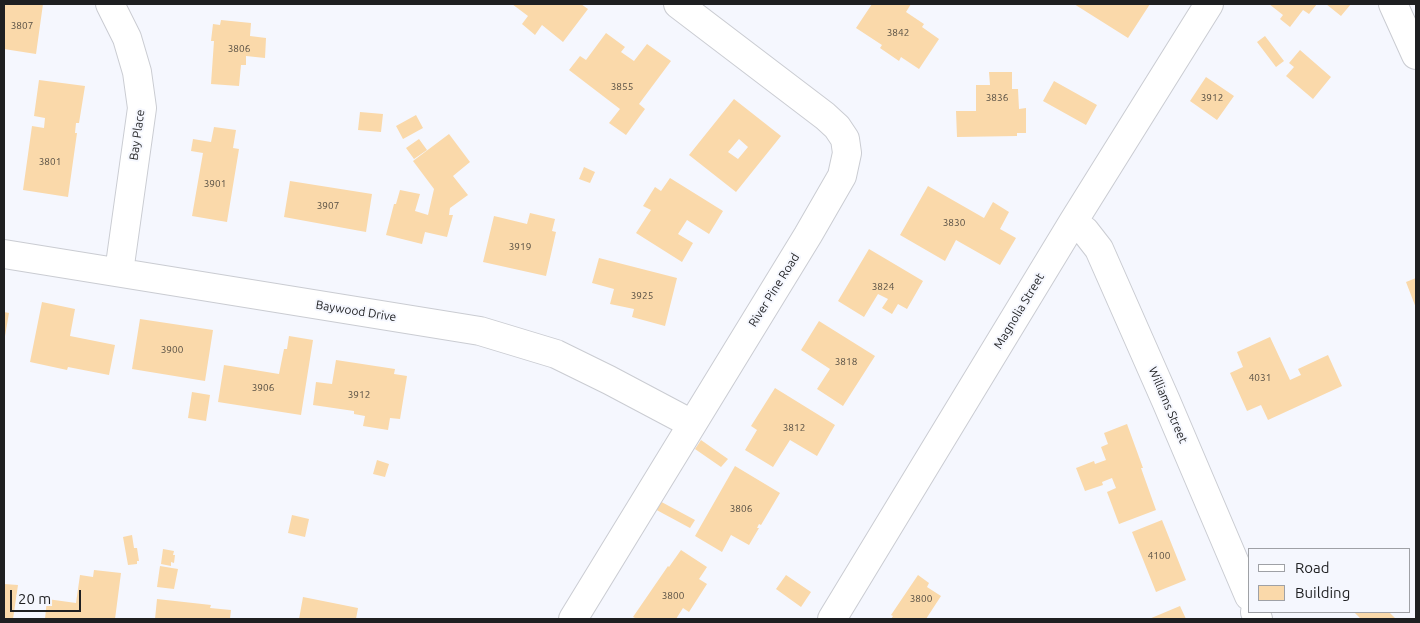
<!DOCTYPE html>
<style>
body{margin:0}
#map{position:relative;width:1420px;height:623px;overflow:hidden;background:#f5f7fe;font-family:Ubuntu,sans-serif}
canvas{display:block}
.frame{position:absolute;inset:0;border:5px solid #1e1f21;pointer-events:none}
.legend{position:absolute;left:1248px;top:548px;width:162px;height:65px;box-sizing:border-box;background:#f5f7fe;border:1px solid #9fa1a6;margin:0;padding:6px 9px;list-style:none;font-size:15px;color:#1e1f21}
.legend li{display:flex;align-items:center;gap:10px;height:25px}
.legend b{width:25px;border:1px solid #9fa1a6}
.scale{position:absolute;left:10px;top:590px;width:71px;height:22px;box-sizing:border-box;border:2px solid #1e1f21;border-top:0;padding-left:6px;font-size:15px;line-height:18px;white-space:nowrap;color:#1e1f21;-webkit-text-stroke:4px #f5f7fe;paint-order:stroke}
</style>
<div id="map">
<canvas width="1420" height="623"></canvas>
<div class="frame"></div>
<ul class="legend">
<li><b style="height:6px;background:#fff"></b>Road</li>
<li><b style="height:14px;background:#fad9aa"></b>Building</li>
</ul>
<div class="scale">20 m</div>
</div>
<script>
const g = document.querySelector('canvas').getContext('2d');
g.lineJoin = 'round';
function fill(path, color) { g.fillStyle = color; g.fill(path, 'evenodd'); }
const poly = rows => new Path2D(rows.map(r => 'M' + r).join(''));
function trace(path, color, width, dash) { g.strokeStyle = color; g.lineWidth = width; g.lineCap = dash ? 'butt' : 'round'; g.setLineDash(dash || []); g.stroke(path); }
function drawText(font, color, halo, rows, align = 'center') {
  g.font = font + ' Ubuntu,sans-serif'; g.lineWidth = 4; g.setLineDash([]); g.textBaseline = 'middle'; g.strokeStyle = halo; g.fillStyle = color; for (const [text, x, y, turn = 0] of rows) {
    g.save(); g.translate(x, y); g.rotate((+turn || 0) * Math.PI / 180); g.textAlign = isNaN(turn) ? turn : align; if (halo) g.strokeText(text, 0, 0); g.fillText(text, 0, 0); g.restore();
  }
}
fill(poly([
 [4,4,43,4,36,54,4,49],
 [512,4,581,4,588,9,563,42,542,25,535,35,522,24,528,16],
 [872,4,911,4,906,12,924,24,922,27,939,39,919,69,901,57,899,61,880,48,882,45,856,28],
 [1074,4,1150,4,1128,38],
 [1269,4,1317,4,1309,14,1303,10,1290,27,1280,19,1283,15],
 [1326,4,1351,4,1341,16],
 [221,20,251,23,250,36,266,38,265,58,246,56,246,65,241,65,239,86,211,84,214,41,211,41,213,24,220,25],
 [606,33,625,47,621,52,634,61,647,44,671,61,639,104,645,109,626,135,609,123,620,109,569,70,580,56,586,60],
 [1265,36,1284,61,1276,67,1257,42],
 [1300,50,1331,77,1313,99,1286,76,1294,67,1289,63],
 [989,72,1012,72,1012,89,1018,89,1019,109,1026,108,1026,133,1017,133,1017,136,957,137,956,111,976,111,976,85,990,85],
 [1206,77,1234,96,1217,120,1190,101],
 [39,80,85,86,79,123,76,123,75,133,77,133,68,197,23,190,32,126,44,128,45,118,34,116],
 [1054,81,1097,105,1086,125,1043,101],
 [734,99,781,136,736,192,689,155],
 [739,139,748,147,738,159,728,152],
 [360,112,383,114,381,132,358,130],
 [416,115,423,128,403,139,396,126],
 [214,127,236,130,233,148,239,149,227,222,192,216,203,153,191,151,193,139,211,142],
 [449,134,470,162,453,176,468,195,450,208,449,215,453,215,447,237,425,232,422,244,386,235,394,204,396,204,400,190,420,194,415,211,428,215,434,189,413,161],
 [419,139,427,150,414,159,406,148],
 [584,167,595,172,590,183,579,179],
 [670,178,723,211,709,234,687,220,678,234,693,243,682,262,636,233,651,210,643,206,655,187,661,191],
 [290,181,372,194,366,232,284,217],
 [928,186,984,218,993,202,1009,212,1000,229,1016,238,1000,265,956,240,945,261,900,235],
 [530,213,555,219,552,231,556,232,546,276,483,262,494,216,527,224],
 [869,249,923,281,907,309,898,304,892,314,882,308,888,299,878,294,864,317,838,301],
 [599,258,677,278,665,326,632,317,634,309,610,304,614,289,592,283],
 [1416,278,1416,308,1406,282],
 [42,302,75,309,70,336,115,345,109,375,68,367,67,370,30,362],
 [4,312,9,313,5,336,4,336],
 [140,319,213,330,205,381,132,369],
 [819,321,875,356,843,406,817,389,830,369,801,350],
 [289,336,313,340,301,415,218,402,224,365,279,374,284,349,287,349],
 [1270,337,1290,380,1301,375,1298,369,1328,355,1342,386,1268,420,1261,405,1247,411,1230,373,1243,367,1237,352],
 [336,360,395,369,394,374,407,376,400,419,390,418,388,430,363,426,365,416,354,414,354,411,313,405,316,382,332,384],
 [775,388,835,425,817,456,790,440,773,467,745,450,757,430,751,426],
 [192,392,210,395,206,421,188,418],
 [1127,424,1143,468,1141,468,1156,510,1119,524,1107,492,1116,488,1112,478,1102,482,1103,485,1085,491,1076,468,1094,461,1095,464,1106,460,1101,447,1108,444,1104,433],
 [701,440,728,459,721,467,695,449],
 [377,460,389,464,385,477,373,474],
 [735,466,780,493,761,525,759,524,757,528,759,528,749,545,731,535,722,552,695,536],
 [656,499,695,520,690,528,651,507],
 [292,515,309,519,305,537,288,533],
 [1162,520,1186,580,1156,592,1132,532],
 [132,535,134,548,137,548,139,561,137,561,137,564,128,565,123,537],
 [163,549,174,551,173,555,175,555,174,563,171,562,171,566,161,564],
 [681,550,707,567,699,579,707,584,689,612,683,608,676,619,637,619,633,617,668,566,669,567],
 [160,566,178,569,174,589,157,587],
 [94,570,121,573,115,619,45,619,47,599,76,603,80,575,93,577],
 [786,575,811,592,801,607,776,589],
 [918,575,929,583,927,587,941,596,926,619,891,619,893,616,891,615],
 [4,584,18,585,13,619,4,619],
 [303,597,358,608,356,619,299,619],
 [157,599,211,605,210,608,231,610,230,619,155,619],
 [1180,606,1186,619,1149,619],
 [1354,612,1389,612,1396,619,1361,619]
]), '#fad9aa');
const minor = poly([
 [110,4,127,38,137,72,142,108,119,272],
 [1393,4,1416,55],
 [1073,222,1085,231,1099,249,1166,401,1249,596],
 [4,254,480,331,556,354,609,380,692,424],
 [1255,612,1258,619],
 [573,619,808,235,842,176,847,153,845,139,837,127,825,116,678,4],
 [832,619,1073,222,1209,4]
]);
trace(minor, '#caccd2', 30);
trace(minor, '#fff', 28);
drawText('10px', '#554e43', null, [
 ["3807",22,26],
 ["3842",898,33],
 ["3806",239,49],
 ["3855",622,87],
 ["3836",997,98],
 ["3912",1212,98],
 ["3801",50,162],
 ["3901",215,184],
 ["3907",328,206],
 ["3830",954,223],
 ["3919",520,247],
 ["3824",883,287],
 ["3925",642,296],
 ["3900",172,350],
 ["3818",846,362],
 ["4031",1260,378],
 ["3906",263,388],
 ["3912",359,395],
 ["3812",794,428],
 ["3806",741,509],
 ["4100",1159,556],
 ["3800",673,596],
 ["3800",921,599]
]);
drawText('12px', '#1e1f21', '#f5f7fe', [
 ["Bay Place",137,135,-82],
 ["River Pine Road",774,290,-58],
 ["Baywood Drive",356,311,9],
 ["Magnolia Street",1019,311,-59],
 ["Williams Street",1168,405,67]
]);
</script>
